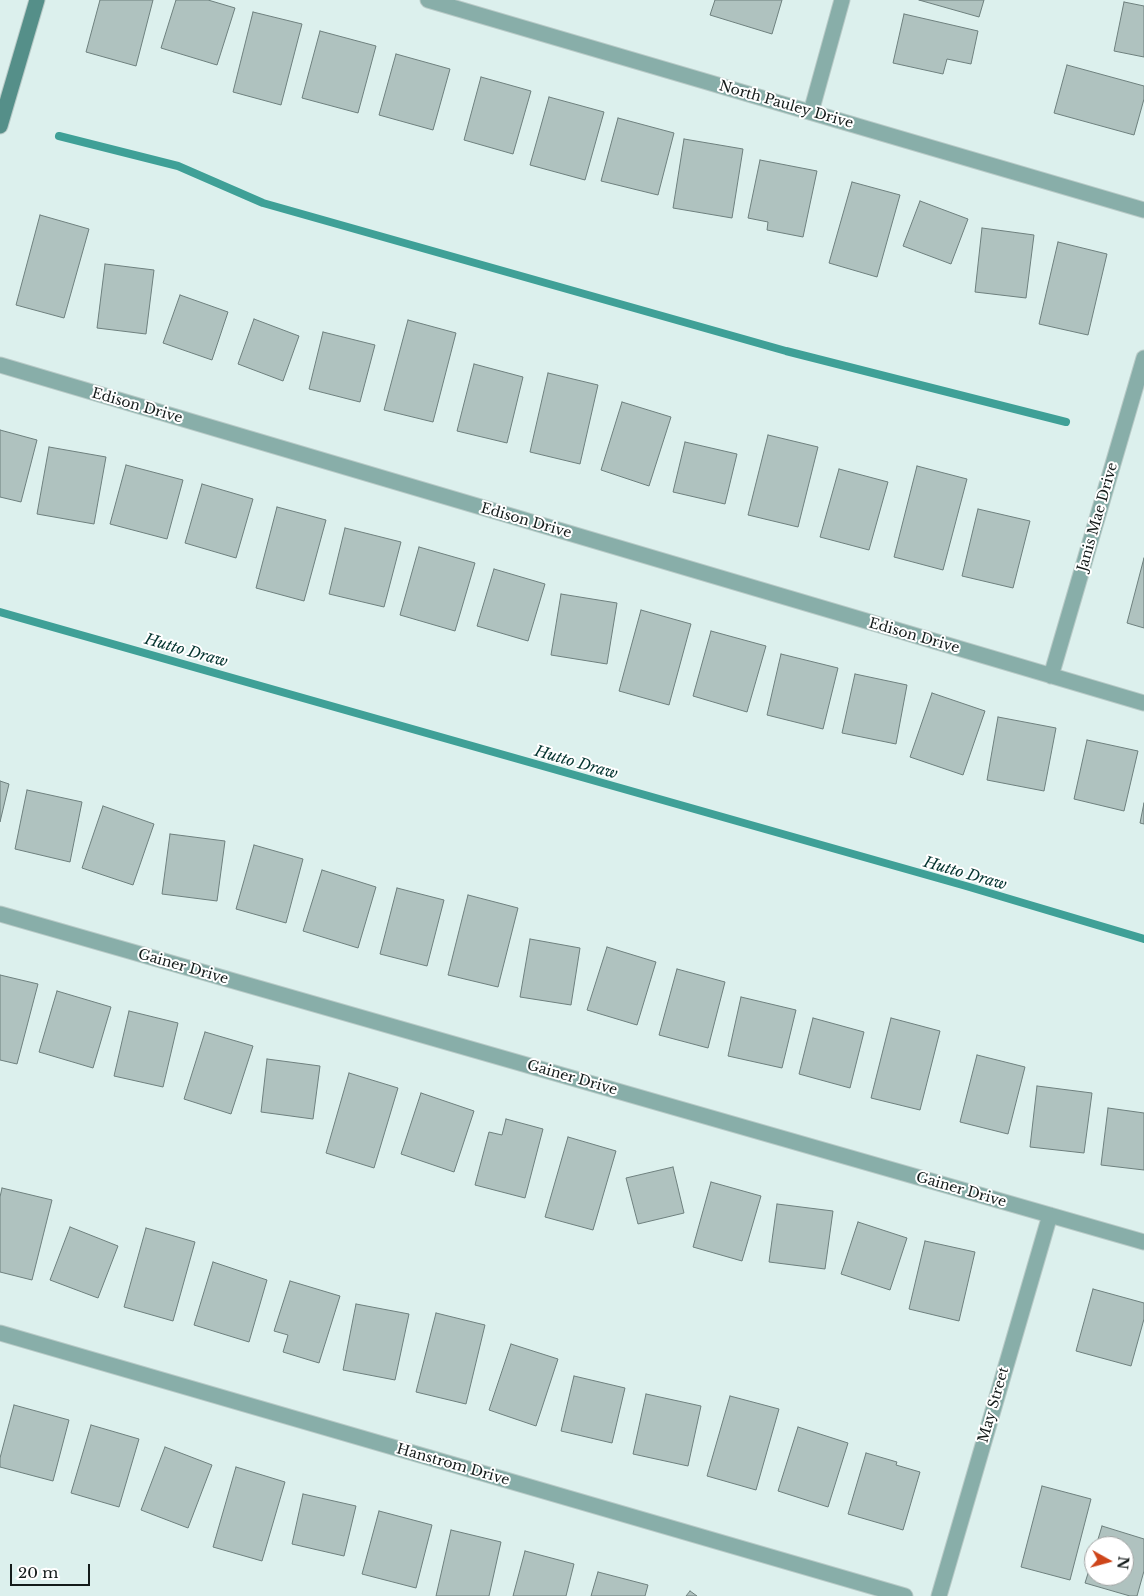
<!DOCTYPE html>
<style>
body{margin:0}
#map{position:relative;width:1144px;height:1596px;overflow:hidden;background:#dcf0ed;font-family:"Libre Baskerville",serif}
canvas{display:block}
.north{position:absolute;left:1084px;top:1536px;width:50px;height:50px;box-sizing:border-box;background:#fff;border:1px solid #a1a4a3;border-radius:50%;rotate:97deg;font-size:14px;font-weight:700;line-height:20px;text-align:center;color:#141b1a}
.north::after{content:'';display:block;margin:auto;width:18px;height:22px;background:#ce451a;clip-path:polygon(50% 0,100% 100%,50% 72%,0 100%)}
.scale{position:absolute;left:10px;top:1564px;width:80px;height:22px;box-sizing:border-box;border:2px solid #141b1a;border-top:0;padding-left:6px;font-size:15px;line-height:18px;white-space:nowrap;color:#141b1a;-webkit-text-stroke:4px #fff;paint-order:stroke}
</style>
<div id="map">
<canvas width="1144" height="1596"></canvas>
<div class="north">N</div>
<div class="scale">20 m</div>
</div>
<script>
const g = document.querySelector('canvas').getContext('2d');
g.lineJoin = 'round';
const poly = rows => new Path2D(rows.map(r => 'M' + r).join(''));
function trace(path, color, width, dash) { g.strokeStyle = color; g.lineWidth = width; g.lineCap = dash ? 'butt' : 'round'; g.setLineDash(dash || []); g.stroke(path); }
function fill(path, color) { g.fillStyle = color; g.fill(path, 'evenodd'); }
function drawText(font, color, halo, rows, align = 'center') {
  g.font = font + ' "Libre Baskerville",serif'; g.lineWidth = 4; g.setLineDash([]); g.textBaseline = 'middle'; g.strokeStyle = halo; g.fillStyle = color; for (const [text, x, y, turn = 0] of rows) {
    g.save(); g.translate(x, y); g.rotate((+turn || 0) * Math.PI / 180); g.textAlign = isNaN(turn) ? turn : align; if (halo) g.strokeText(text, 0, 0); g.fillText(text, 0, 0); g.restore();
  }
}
trace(poly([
 [59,136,178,166,263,203,786,351,1066,422],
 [0,612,966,886,1144,939]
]), '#3fa097', 8);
const building = poly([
 [100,0,153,0,136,66,86,52,100,0],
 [176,0,208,0,235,8,217,65,161,48,176,0],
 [715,0,782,0,772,34,710,15,715,0],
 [919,0,984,0,979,17,919,0],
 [1124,2,1144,6,1144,57,1114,51,1124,2],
 [253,12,302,24,281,105,233,92,253,12],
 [904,14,978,31,971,64,947,59,943,74,893,63,904,14],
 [320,31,376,46,358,113,302,98,320,31],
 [396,54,450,69,433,130,379,115,396,54],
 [1067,65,1144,86,1144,99,1134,135,1054,113,1067,65],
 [481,77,531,91,513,154,464,140,481,77],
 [549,97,604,112,585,180,530,165,549,97],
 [618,118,674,133,658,195,601,181,618,118],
 [684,139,743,149,732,218,673,208,684,139],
 [760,160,817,171,803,237,767,230,768,222,748,218,760,160],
 [852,182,900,195,877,277,829,263,852,182],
 [920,201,968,219,951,264,903,246,920,201],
 [40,215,89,229,64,318,16,305,40,215],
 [982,228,1034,235,1026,298,975,292,982,228],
 [1058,242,1107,254,1088,335,1039,324,1058,242],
 [105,264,154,270,146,334,97,328,105,264],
 [180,295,228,312,212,360,163,343,180,295],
 [254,319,299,336,283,381,238,364,254,319],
 [408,320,456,333,433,422,384,410,408,320],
 [323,332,375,345,360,402,309,389,323,332],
 [474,364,523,377,507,443,457,431,474,364],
 [548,373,598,385,580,464,530,452,548,373],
 [622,402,671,417,649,486,601,470,622,402],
 [0,430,37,440,21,502,0,497,0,430],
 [768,435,818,447,798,527,748,515,768,435],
 [685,442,737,454,725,504,673,492,685,442],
 [49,447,106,457,94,524,37,514,49,447],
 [126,465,183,480,167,539,110,524,126,465],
 [917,466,967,479,943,570,894,557,917,466],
 [839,469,888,482,869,550,820,537,839,469],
 [202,484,253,499,236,558,185,543,202,484],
 [277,507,326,520,304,601,256,588,277,507],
 [978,509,1030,521,1013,588,962,576,978,509],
 [345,528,401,542,384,607,329,594,345,528],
 [419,547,475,563,455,631,400,615,419,547],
 [1144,558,1144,628,1127,623,1144,558],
 [494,569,545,584,528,641,477,626,494,569],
 [561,594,617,603,607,664,551,655,561,594],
 [641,610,691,624,669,705,619,691,641,610],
 [711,631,766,646,747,712,693,696,711,631],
 [781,654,838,668,823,729,767,715,781,654],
 [855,674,907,685,896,744,842,733,855,674],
 [932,693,985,711,963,775,910,757,932,693],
 [998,717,1056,728,1044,791,987,780,998,717],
 [1087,740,1138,751,1124,811,1074,799,1087,740],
 [0,781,9,784,0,822,0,781],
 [27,790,82,802,70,862,15,849,27,790],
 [1144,803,1144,824,1140,823,1144,803],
 [103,806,154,824,133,885,82,868,103,806],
 [170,834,225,841,217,901,162,894,170,834],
 [254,845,303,859,286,923,236,909,254,845],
 [322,870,376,887,358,948,303,931,322,870],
 [397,888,444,900,427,966,380,954,397,888],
 [468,895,518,908,498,987,448,975,468,895],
 [530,939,580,948,571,1005,520,997,530,939],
 [607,947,656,962,637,1025,587,1010,607,947],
 [677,969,725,982,708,1048,659,1035,677,969],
 [0,975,38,984,17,1064,0,1060,0,975],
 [57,991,111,1007,93,1068,39,1052,57,991],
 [741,997,796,1010,782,1068,728,1056,741,997],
 [129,1011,178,1023,163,1087,114,1076,129,1011],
 [813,1018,864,1032,850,1088,799,1074,813,1018],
 [891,1018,940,1031,920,1110,871,1098,891,1018],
 [205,1032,253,1046,231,1114,184,1099,205,1032],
 [977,1055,1025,1067,1008,1134,960,1122,977,1055],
 [267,1059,320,1066,313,1119,261,1112,267,1059],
 [349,1073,398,1088,374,1168,326,1153,349,1073],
 [1037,1086,1092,1093,1084,1153,1030,1147,1037,1086],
 [421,1093,474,1111,454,1172,401,1154,421,1093],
 [1108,1108,1144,1113,1144,1170,1101,1165,1108,1108],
 [506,1119,543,1129,525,1198,475,1185,489,1132,502,1135,506,1119],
 [568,1137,616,1151,593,1230,545,1217,568,1137],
 [673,1167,684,1213,638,1224,626,1178,673,1167],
 [711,1182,761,1196,742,1261,693,1247,711,1182],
 [2,1188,52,1200,32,1280,0,1272,0,1197,2,1188],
 [777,1204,833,1211,825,1269,769,1262,777,1204],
 [858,1222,907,1238,890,1290,841,1274,858,1222],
 [70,1227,118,1246,98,1298,50,1280,70,1227],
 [146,1228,195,1242,173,1321,124,1307,146,1228],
 [925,1241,975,1252,959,1321,909,1309,925,1241],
 [213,1262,267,1280,249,1342,194,1325,213,1262],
 [290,1281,340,1296,319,1363,283,1352,288,1335,274,1331,290,1281],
 [1093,1289,1144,1303,1144,1319,1131,1366,1076,1351,1093,1289],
 [356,1304,409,1314,395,1380,343,1370,356,1304],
 [436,1313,485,1325,466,1404,416,1392,436,1313],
 [511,1344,558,1359,536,1426,489,1410,511,1344],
 [574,1376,625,1388,612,1443,561,1431,574,1376],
 [646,1394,701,1406,688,1466,633,1454,646,1394],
 [730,1396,779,1409,756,1490,707,1476,730,1396],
 [14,1405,69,1420,53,1481,0,1467,0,1458,14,1405],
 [91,1425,139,1439,119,1507,71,1493,91,1425],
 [798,1427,848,1443,828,1507,778,1491,798,1427],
 [165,1447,212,1465,188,1528,141,1510,165,1447],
 [866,1453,897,1462,896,1465,920,1472,903,1530,848,1514,866,1453],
 [236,1467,285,1482,262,1561,213,1547,236,1467],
 [1042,1486,1091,1499,1070,1580,1021,1567,1042,1486],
 [303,1494,356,1506,344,1556,292,1544,303,1494],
 [379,1511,432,1525,416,1588,362,1574,379,1511],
 [1102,1526,1144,1539,1144,1571,1137,1596,1130,1596,1085,1583,1094,1554,1094,1576,1124,1576,1124,1546,1096,1546,1102,1526],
 [451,1530,501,1542,489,1596,436,1596,451,1530],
 [525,1551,574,1564,566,1596,513,1596,525,1551],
 [598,1572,648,1585,645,1596,591,1596,598,1572],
 [690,1591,697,1596,686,1596,690,1591]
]);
fill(building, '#afc2bf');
trace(building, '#6e807e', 1);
const street = poly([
 [428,0,1144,210],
 [811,112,842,0],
 [0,365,1144,703],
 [1051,676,1144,358],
 [0,914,1144,1242],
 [0,1333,905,1596],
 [939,1596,1050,1215]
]);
const secondary = poly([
 [0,126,37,0]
]);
trace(street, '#b8cac7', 17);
trace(secondary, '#b8cac7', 17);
trace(street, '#88aea9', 15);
trace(secondary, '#558f89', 15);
drawText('14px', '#141b1a', '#fff', [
 ["North Pauley Drive",786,105,16],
 ["Edison Drive",137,406,16],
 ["Janis Mae Drive",1098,517,-74],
 ["Edison Drive",526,521,16],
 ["Edison Drive",914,636,16],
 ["Gainer Drive",183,967,16],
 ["Gainer Drive",572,1078,16],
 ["Gainer Drive",961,1190,16],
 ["May Street",994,1405,-74],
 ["Hanstrom Drive",453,1465,16]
]);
drawText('italic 15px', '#02322e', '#fff', [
 ["Hutto Draw",186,651,16],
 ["Hutto Draw",576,763,16],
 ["Hutto Draw",965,874,16]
]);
</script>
